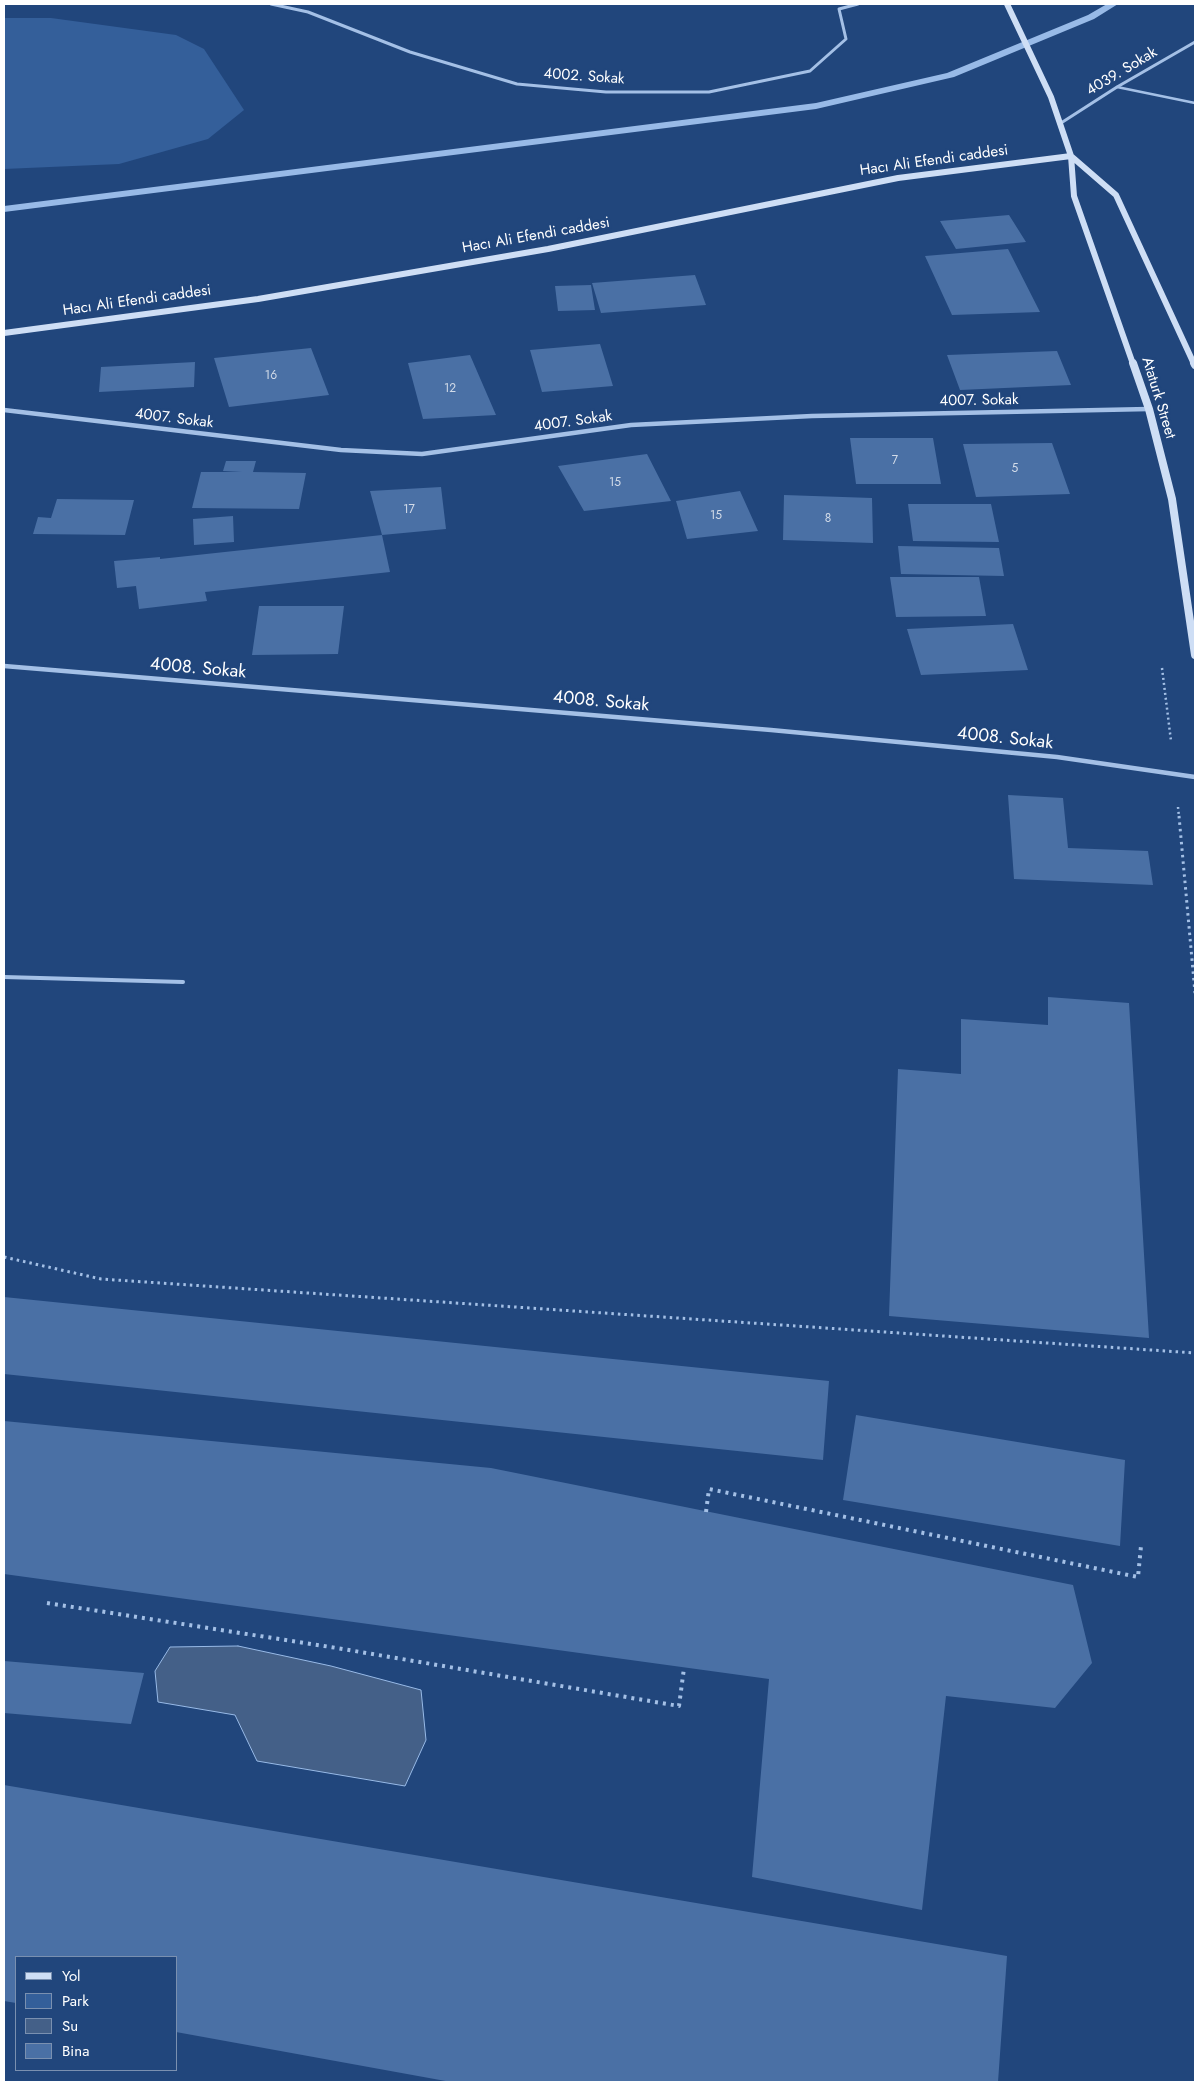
<!DOCTYPE html>
<meta charset="utf-8">
<style>
body{margin:0}
#map{position:relative;width:1199px;height:2086px;overflow:hidden;background:#21467c;font-family:Jost,sans-serif}
canvas{display:block}
.frame{position:absolute;inset:0;border:5px solid #fff;pointer-events:none}
.legend{position:absolute;left:15px;top:1956px;width:162px;height:115px;box-sizing:border-box;background:#21467c;border:1px solid #7a90b0;margin:0;padding:6px 9px;list-style:none;font-size:15px;color:#fff}
.legend li{display:flex;align-items:center;gap:10px;height:25px}
.legend b{width:25px;border:1px solid #7a90b0}
</style>
<div id="map">
<canvas width="1199" height="2086"></canvas>
<div class="frame"></div>
<ul class="legend">
<li><b style="height:6px;background:#cedef5"></b>Yol</li>
<li><b style="height:14px;background:#345f9a"></b>Park</li>
<li><b style="height:14px;background:#446088"></b>Su</li>
<li><b style="height:14px;background:#4a70a5"></b>Bina</li>
</ul>
</div>
<script>
const g = document.querySelector('canvas').getContext('2d');
g.lineJoin = 'round';
function fill(path, color) { g.fillStyle = color; g.fill(path, 'evenodd'); }
const poly = rows => new Path2D(rows.map(r => 'M' + r).join(''));
function trace(path, color, width, dash) { g.strokeStyle = color; g.lineWidth = width; g.lineCap = dash ? 'butt' : 'round'; g.setLineDash(dash || []); g.stroke(path); }
function drawText(font, color, halo, rows, align = 'center') {
  g.font = font + ' Jost,sans-serif'; g.lineWidth = 5; g.setLineDash([]); g.textBaseline = 'middle'; g.strokeStyle = halo; g.fillStyle = color; for (const [text, x, y, turn = 0] of rows) {
    g.save(); g.translate(x, y); g.rotate((+turn || 0) * Math.PI / 180); g.textAlign = isNaN(turn) ? turn : align; if (halo) g.strokeText(text, 0, 0); g.fillText(text, 0, 0); g.restore();
  }
}
fill(poly([
 [4,18,51,18,176,35,204,49,244,110,208,139,119,164,4,169]
]), '#345f9a');
const water = poly([
 [238,1646,331,1666,421,1690,426,1740,405,1786,257,1761,235,1715,158,1702,155,1671,170,1647,238,1646]
]);
fill(water, '#446088');
trace(water, '#98bae7', 1);
fill(poly([
 [1107,4,1118,4,1094,19,954,77,816,109,4,212,4,206,816,103,947,73,1088,15,1107,4]
]), '#98bae7');
fill(poly([
 [1009,215,1026,242,956,249,940,221],
 [1008,249,1040,312,952,315,925,256],
 [695,275,706,305,601,313,592,283],
 [591,285,595,310,558,311,555,286],
 [600,344,613,386,542,392,530,350],
 [311,348,329,395,229,407,214,358],
 [1057,351,1071,385,960,390,947,355],
 [470,355,496,415,423,419,408,363],
 [195,362,194,387,99,392,101,367],
 [850,438,933,438,941,484,856,484],
 [1052,443,1070,494,976,497,963,444],
 [647,454,671,501,584,511,558,466],
 [226,461,256,461,253,472,306,473,299,509,192,508,201,472,242,472,223,471],
 [441,487,446,529,382,535,390,572,205,592,207,601,139,609,136,586,117,588,114,561,160,557,160,559,382,535,370,491],
 [740,491,758,531,687,539,676,501],
 [784,495,872,498,873,543,783,540],
 [57,499,134,500,125,535,33,534,38,517,51,518],
 [908,504,991,504,999,542,913,541],
 [233,516,234,542,194,545,193,519],
 [898,546,999,548,1004,576,901,574],
 [890,577,979,577,986,616,896,617],
 [259,606,344,606,338,654,252,655],
 [1013,624,1028,670,921,675,907,629],
 [1008,795,1063,798,1068,848,1148,851,1153,885,1014,879],
 [1048,997,1129,1003,1149,1338,889,1316,898,1069,961,1074,961,1019,1048,1025],
 [4,1297,829,1381,823,1460,4,1374],
 [856,1415,1125,1460,1120,1546,843,1500],
 [4,1421,491,1468,1073,1585,1092,1663,1055,1708,946,1696,922,1910,752,1877,769,1679,4,1574],
 [4,1661,144,1673,131,1724,4,1713],
 [4,1785,1007,1956,998,2082,451,2082,176,2032,176,1957,16,1957,16,2003,4,2001]
]), '#4a70a5');
trace(poly([
 [1162,668,1171,741],
 [1178,807,1179,817]
]), '#a4c0e6', 2.5, [2, 3]);
trace(poly([
 [1179,816,1195,993],
 [4,1257,101,1279,1195,1353]
]), '#a4c0e6', 3, [2.5, 4]);
trace(poly([
 [706,1512,709,1489,1138,1577,1141,1546],
 [47,1603,337,1648,679,1706,684,1668]
]), '#a4c0e6', 4, [3, 5]);
trace(poly([
 [1117,87,1195,103]
]), '#a4c0e6', 2.5);
trace(poly([
 [4,977,183,982]
]), '#a4c0e6', 4);
trace(poly([
 [271,4,308,12,410,52,517,84,606,92,709,92,810,71,846,39,839,9,858,4],
 [1061,123,1117,87,1195,42]
]), '#a4c0e6', 3);
trace(poly([
 [4,410,341,450,422,454,631,425,812,416,1149,409],
 [4,666,771,730,1057,757,1195,777]
]), '#a4c0e6', 4.5);
trace(poly([
 [1007,4,1051,97,1071,156,1074,196,1133,364],
 [1071,156,1116,195,1194,364],
 [4,333,258,299,548,249,898,178,1071,156]
]), '#cedef5', 6);
trace(poly([
 [1133,363,1149,409,1172,499,1195,655],
 [1194,363,1195,365]
]), '#cedef5', 8);
drawText('12px', '#d2dbe8', null, [
 ["16",271,376],
 ["12",450,389],
 ["7",895,461],
 ["5",1015,469],
 ["15",615,483],
 ["17",409,510],
 ["15",716,516],
 ["8",828,519]
]);
drawText('15px', '#fff', '#21467c', [
 ["4039. Sokak",1122,72,-31],
 ["4002. Sokak",584,77,4],
 ["Hacı Ali Efendi caddesi",934,161,-8],
 ["Hacı Ali Efendi caddesi",536,236,-10],
 ["Hacı Ali Efendi caddesi",137,301,-8],
 ["Ataturk Street",1158,398,73],
 ["4007. Sokak",979,401,-1],
 ["4007. Sokak",174,419,7],
 ["4007. Sokak",573,422,-8]
]);
drawText('18px', '#fff', '#21467c', [
 ["4008. Sokak",198,669,5],
 ["4008. Sokak",601,702,5],
 ["4008. Sokak",1005,739,6]
]);
</script>
